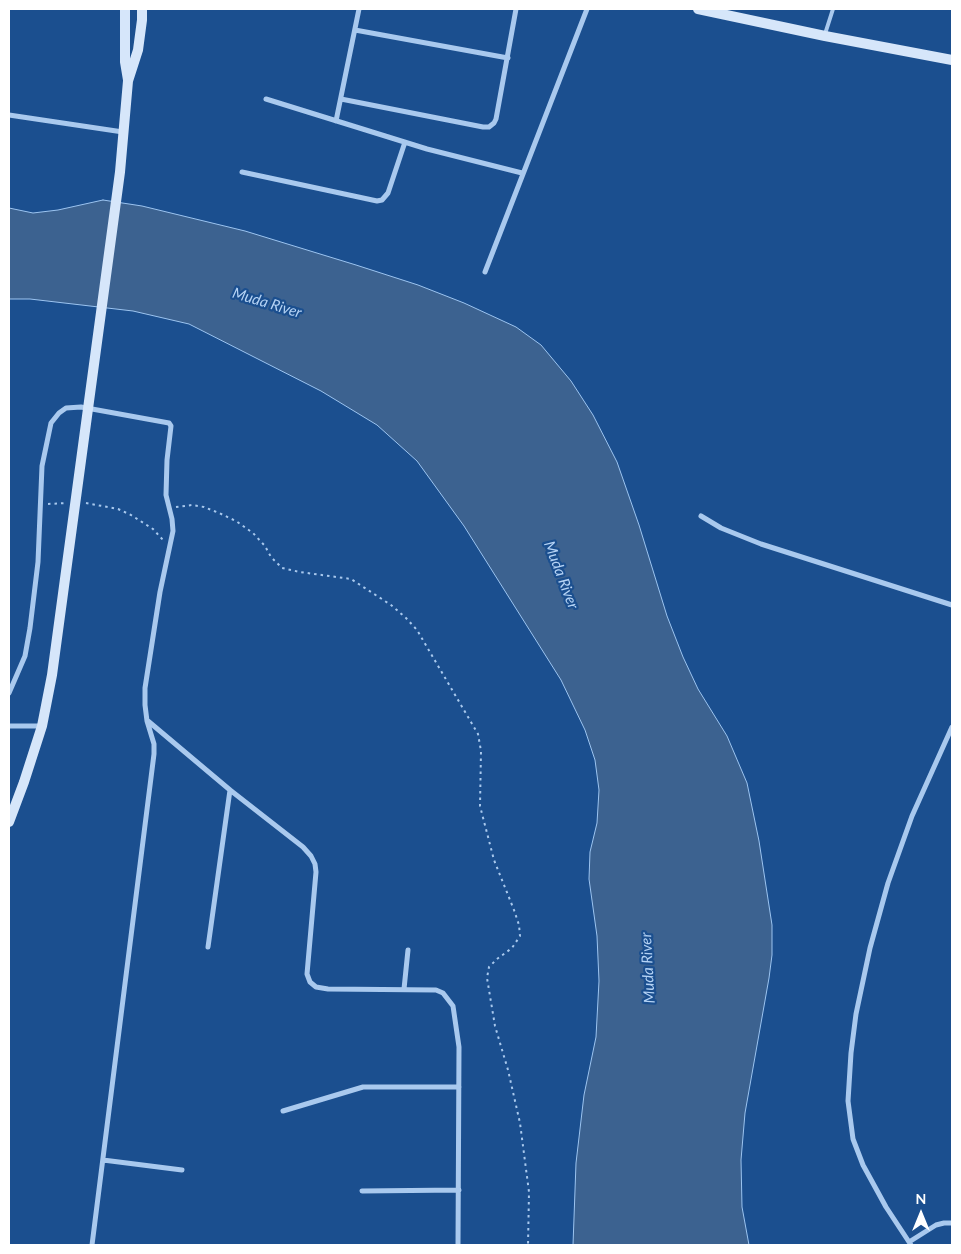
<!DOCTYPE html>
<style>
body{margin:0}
#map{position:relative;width:961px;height:1254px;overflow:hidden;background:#1b4f8f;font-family:Lato,sans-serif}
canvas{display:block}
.frame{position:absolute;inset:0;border:10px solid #fff;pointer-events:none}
.north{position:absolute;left:896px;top:1189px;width:50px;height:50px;-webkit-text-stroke:4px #1b4f8f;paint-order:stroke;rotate:0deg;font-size:14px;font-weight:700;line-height:20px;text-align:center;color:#fff}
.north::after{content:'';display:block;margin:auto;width:18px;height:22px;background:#fff;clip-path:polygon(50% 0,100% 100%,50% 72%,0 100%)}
</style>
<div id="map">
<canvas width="961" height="1254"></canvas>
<div class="frame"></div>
<div class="north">N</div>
</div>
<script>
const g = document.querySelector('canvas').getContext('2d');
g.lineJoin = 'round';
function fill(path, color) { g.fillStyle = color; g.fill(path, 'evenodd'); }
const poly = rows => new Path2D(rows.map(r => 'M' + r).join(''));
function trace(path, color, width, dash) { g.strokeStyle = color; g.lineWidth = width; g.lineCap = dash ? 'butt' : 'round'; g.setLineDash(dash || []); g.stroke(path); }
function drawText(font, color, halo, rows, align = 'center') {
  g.font = font + ' Lato,sans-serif'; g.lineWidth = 4.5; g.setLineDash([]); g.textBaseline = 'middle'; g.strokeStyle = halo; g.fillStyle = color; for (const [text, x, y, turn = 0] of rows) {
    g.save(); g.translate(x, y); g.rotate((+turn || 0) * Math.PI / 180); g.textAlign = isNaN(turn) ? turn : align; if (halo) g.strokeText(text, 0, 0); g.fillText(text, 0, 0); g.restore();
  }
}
const water = poly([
 [103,200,142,206,245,231,356,265,418,285,464,303,516,327,541,345,571,381,593,415,617,462,639,525,667,616,683,657,698,689,727,736,747,783,759,841,772,925,772,955,769,978,745,1113,741,1160,742,1207,749,1245,573,1245,576,1163,584,1095,596,1037,599,981,597,936,589,879,590,852,597,823,599,790,595,760,585,730,561,680,464,526,417,461,377,425,321,391,189,324,133,311,30,299,9,299,9,208,33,213,58,210,103,200]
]);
fill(water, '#3c6290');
trace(water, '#9cc4f0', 1);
trace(poly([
 [86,503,118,509,131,515,153,529,163,540],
 [48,504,66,503],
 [176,507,192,505,204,507,219,513,236,521,253,533,265,546,271,557,282,568,300,572,351,579,391,605,406,618,417,630,478,734,481,751,480,806,494,860,514,910,519,925,520,936,512,948,497,959,489,967,487,978,495,1026,508,1070,520,1123,529,1192,528,1245]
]), '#a9c9ee', 2, [2.5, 4]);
trace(poly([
 [825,34,833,9]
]), '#a9c9ee', 4);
trace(poly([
 [355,30,508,58],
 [266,99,427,149,522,173],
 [341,99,483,127,489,127,494,123,496,119,516,9],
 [9,115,123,132],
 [336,121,359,9],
 [242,172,377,201,382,200,388,193,405,142],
 [485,272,587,9],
 [701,516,721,528,761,544,952,605],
 [9,693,25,656,30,628,38,562,42,466,51,423,59,413,66,408,81,407,169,423,171,426,167,460,166,495,172,519,173,531,160,592,145,688,145,705,147,721,154,744,154,754,92,1245],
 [148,721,230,790,303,847,311,856,315,864,316,872,307,974,310,982,316,987,328,989,436,990,443,993,453,1006,459,1047,458,1245],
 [9,726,42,726],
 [208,947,230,790],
 [404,989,408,950],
 [283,1111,363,1087,459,1087],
 [103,1160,182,1170],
 [362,1191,459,1190],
 [909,1242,936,1225,944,1223,952,1223],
 [911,1245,886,1207,863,1165,853,1139,848,1101,851,1053,856,1014,870,948,888,883,912,816,952,727]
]), '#a9c9ee', 5);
trace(poly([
 [125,9,125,62,128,80],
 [698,9,825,36,952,60],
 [9,822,24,782,42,726,52,675,120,172,128,81,138,50,142,20,142,9]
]), '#d6e6fa', 10);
drawText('italic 15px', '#b5d3f5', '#1b4f8f', [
 ["Muda River",267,303,17],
 ["Muda River",561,575,69],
 ["Muda River",648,968,-93]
]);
</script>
